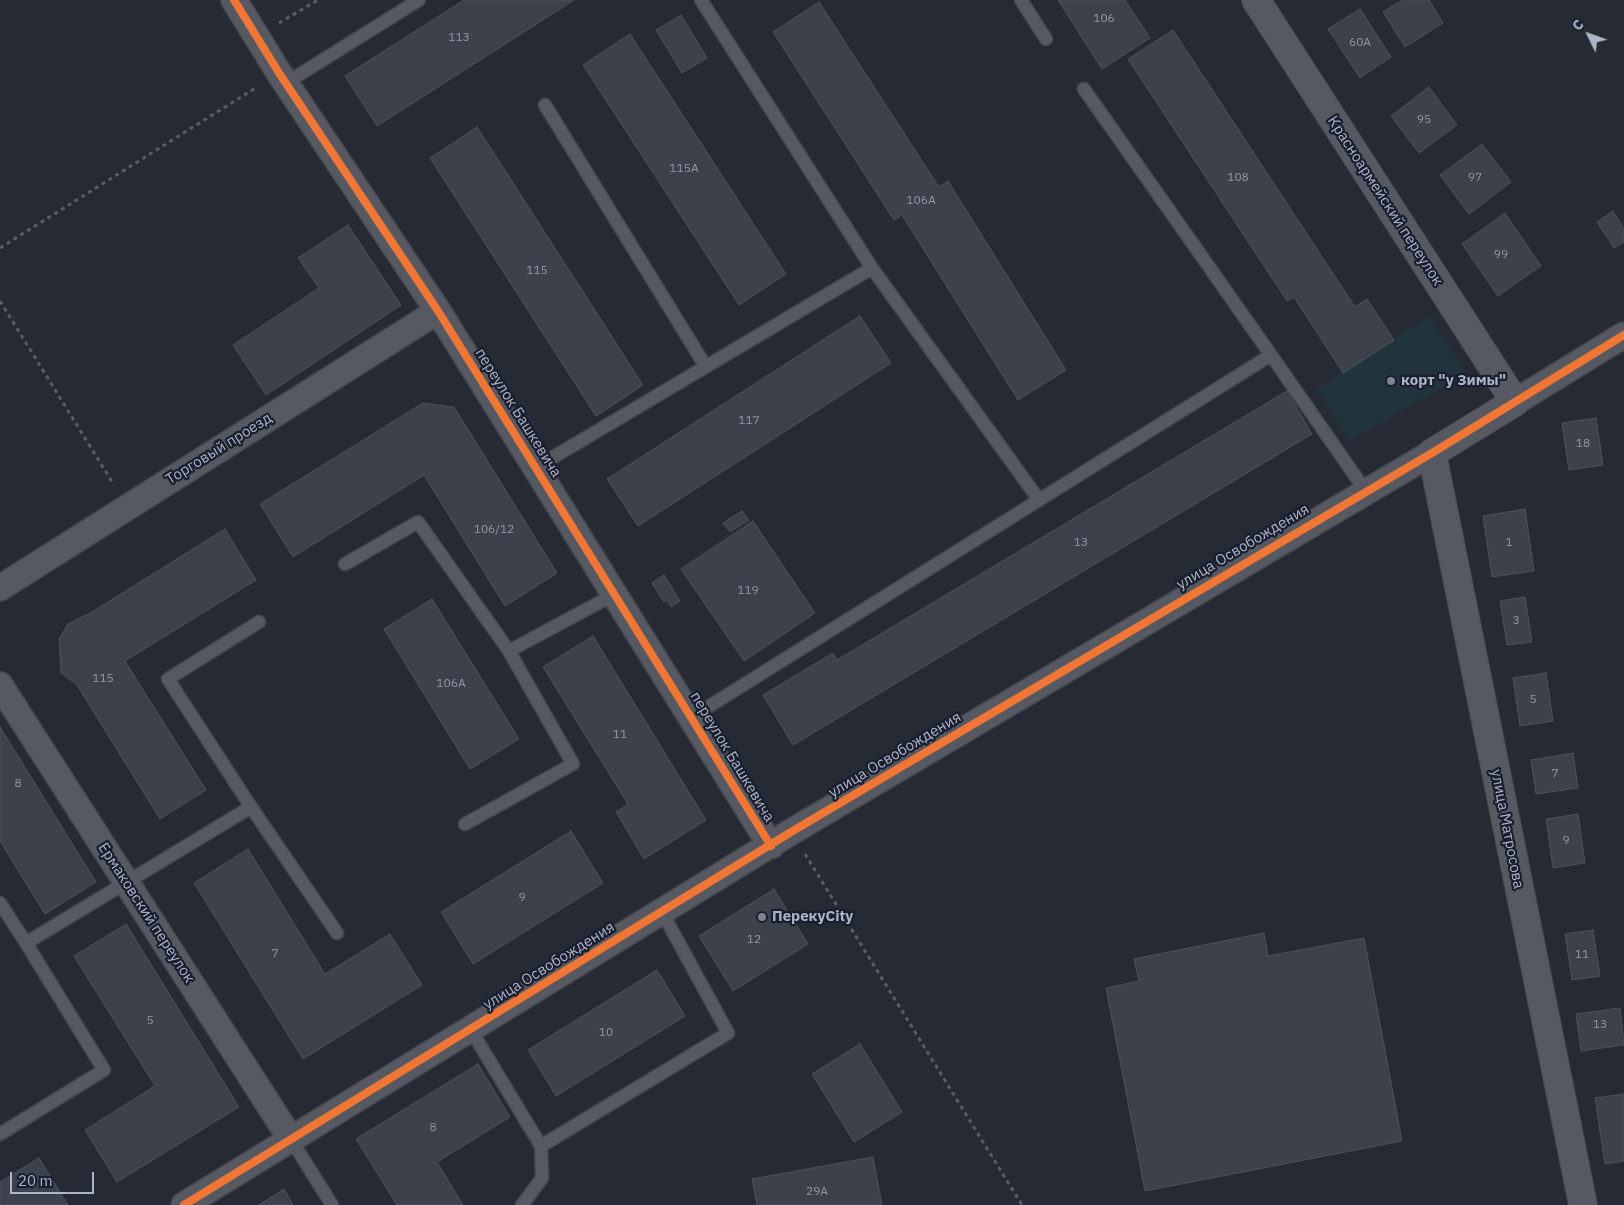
<!DOCTYPE html>
<meta charset="utf-8">
<style>
body{margin:0}
#map{position:relative;width:1624px;height:1205px;overflow:hidden;background:#252a35;font-family:"IBM Plex Sans",sans-serif}
canvas{display:block}
.north{position:absolute;left:1564px;top:10px;width:50px;height:50px;-webkit-text-stroke:4px #191f2f;paint-order:stroke;rotate:312deg;font-size:14px;font-weight:700;line-height:20px;text-align:center;color:#aeb4c7}
.north::after{content:'';display:block;margin:auto;width:18px;height:22px;background:#aeb4c7;clip-path:polygon(50% 0,100% 100%,50% 72%,0 100%)}
.scale{position:absolute;left:10px;top:1172px;width:84px;height:22px;box-sizing:border-box;border:2px solid #aeb4c7;border-top:0;padding-left:6px;font-size:15px;line-height:18px;white-space:nowrap;color:#aeb4c7;-webkit-text-stroke:4px #191f2f;paint-order:stroke}
</style>
<div id="map">
<canvas width="1624" height="1205"></canvas>
<div class="north">С</div>
<div class="scale">20 m</div>
</div>
<script>
const g = document.querySelector('canvas').getContext('2d');
g.lineJoin = 'round';
function fill(path, color) { g.fillStyle = color; g.fill(path, 'evenodd'); }
const poly = rows => new Path2D(rows.map(r => 'M' + r).join(''));
function trace(path, color, width, dash) { g.strokeStyle = color; g.lineWidth = width; g.lineCap = dash ? 'butt' : 'round'; g.setLineDash(dash || []); g.stroke(path); }
function drawText(font, color, halo, rows, align = 'center') {
  g.font = font + ' "IBM Plex Sans",sans-serif'; g.lineWidth = 4.5; g.setLineDash([]); g.textBaseline = 'middle'; g.strokeStyle = halo; g.fillStyle = color; for (const [text, x, y, turn = 0] of rows) {
    g.save(); g.translate(x, y); g.rotate((+turn || 0) * Math.PI / 180); g.textAlign = isNaN(turn) ? turn : align; if (halo) g.strokeText(text, 0, 0); g.fillText(text, 0, 0); g.restore();
  }
}
fill(poly([
 [1429,316,1466,373,1349,442,1317,388]
]), '#22343b');
const building = poly([
 [464,0,574,0,377,126,345,76,464,0],
 [1058,0,1125,0,1150,38,1102,69,1058,0],
 [1402,0,1429,0,1443,23,1405,47,1383,12,1402,0],
 [819,2,939,187,948,181,1066,370,1018,400,902,215,894,220,773,32,819,2],
 [1360,9,1391,57,1360,78,1328,29,1360,9],
 [681,15,707,58,682,73,656,30,681,15],
 [1173,30,1355,307,1367,299,1394,340,1343,373,1294,297,1287,301,1128,59,1173,30],
 [630,34,786,274,739,305,583,65,630,34],
 [1429,87,1457,125,1419,153,1391,116,1429,87],
 [477,127,643,385,596,416,430,158,477,127],
 [1482,144,1511,182,1469,214,1440,175,1482,144],
 [1613,211,1624,229,1624,242,1614,248,1597,222,1613,211],
 [1505,213,1541,266,1498,296,1462,244,1505,213],
 [348,225,401,305,266,395,233,345,319,288,298,258,348,225],
 [860,316,891,363,638,526,607,479,860,316],
 [1287,391,1312,434,793,745,763,695,833,653,837,660,1287,391],
 [423,403,454,407,557,573,505,606,424,475,293,557,260,504,423,403],
 [1596,418,1603,465,1569,470,1562,423,1596,418],
 [1525,509,1534,571,1492,577,1483,516,1525,509],
 [742,511,749,520,730,532,723,523,742,511],
 [753,521,815,613,744,661,681,569,753,521],
 [225,529,256,580,125,661,206,790,160,819,77,685,61,673,59,639,68,624,92,612,225,529],
 [664,575,680,601,671,607,667,600,664,602,652,583,664,575],
 [1525,597,1532,642,1507,645,1500,601,1525,597],
 [432,599,519,739,470,769,384,629,432,599],
 [593,636,706,820,644,859,616,812,628,804,543,667,593,636],
 [1546,673,1553,721,1520,726,1513,678,1546,673],
 [0,727,96,882,45,914,0,841,0,727],
 [1573,753,1578,788,1536,794,1531,760,1573,753],
 [1578,814,1585,863,1553,868,1546,819,1578,814],
 [571,831,603,883,473,964,441,912,571,831],
 [248,849,325,974,390,934,422,985,303,1059,194,883,248,849],
 [774,889,808,944,733,991,699,936,774,889],
 [126,924,239,1107,117,1182,85,1130,155,1086,74,956,126,924],
 [1593,930,1600,976,1572,980,1565,934,1593,930],
 [1264,933,1268,956,1364,938,1402,1141,1145,1191,1106,988,1139,981,1134,959,1264,933],
 [657,970,685,1016,556,1096,528,1050,657,970],
 [1620,1008,1624,1045,1581,1051,1576,1014,1620,1008],
 [860,1044,902,1112,854,1142,812,1074,860,1044],
 [478,1064,510,1117,437,1162,463,1205,397,1205,356,1139,478,1064],
 [1624,1094,1624,1161,1605,1164,1595,1098,1624,1094],
 [873,1157,882,1205,757,1205,752,1179,873,1157],
 [39,1158,68,1205,0,1205,0,1182,39,1158],
 [284,1189,293,1205,259,1205,284,1189]
]);
fill(building, '#3d414b');
trace(building, '#4d515d', 1);
const service = poly([
 [701,0,872,268,1039,500],
 [1021,0,1046,39],
 [286,83,419,0],
 [1084,89,1271,355],
 [545,105,706,367],
 [535,468,872,268],
 [345,564,418,522,509,651,615,594],
 [692,717,1271,355,1365,490],
 [251,807,168,679,259,622],
 [465,824,573,764,509,651],
 [0,903,26,943,251,807,337,933],
 [471,1030,541,1146,542,1178,522,1205],
 [0,1134,104,1070,26,943],
 [292,1141,332,1205],
 [541,1146,728,1033,662,912]
]);
const minor = poly([
 [234,0,279,73,438,311,771,846],
 [1515,402,1624,335],
 [0,588,438,311],
 [0,685,292,1141],
 [184,1205,791,832,1432,453]
]);
const tertiary = poly([
 [1256,0,1515,402,1432,453,1583,1205]
]);
trace(service, '#41454d', 15);
trace(minor, '#41454d', 28);
trace(tertiary, '#41454d', 30);
trace(poly([
 [279,23,318,0],
 [0,248,257,87],
 [0,301,114,485],
 [805,854,1022,1205]
]), '#585c65', 3, [4, 4]);
trace(service, '#565862', 12);
trace(minor, '#565862', 25);
trace(tertiary, '#565862', 28);
trace(poly([
 [234,0,279,73,438,311,771,846],
 [184,1205,791,832,1432,453,1624,335]
]), '#f07635', 8);
for (const [x, y, r, color] of [
 [1391,381,5,"#7e8494"],
 [762,917,5,"#7e8494"]
]) { const dot = new Path2D(); dot.arc(x, y, r, 0, 2 * Math.PI); g.fillStyle = color; g.fill(dot); trace(dot, '#191f2f', 2); }
drawText('12px', '#9297a8', null, [
 ["106",1104,19],
 ["113",459,38],
 ["60А",1360,43],
 ["95",1424,120],
 ["115А",684,169],
 ["108",1238,178],
 ["97",1475,178],
 ["106А",921,201],
 ["99",1501,255],
 ["115",537,271],
 ["117",749,421],
 ["18",1583,444],
 ["106/12",494,530],
 ["13",1081,543],
 ["1",1509,543],
 ["119",748,591],
 ["3",1516,621],
 ["115",103,679],
 ["106А",451,684],
 ["5",1533,700],
 ["11",620,735],
 ["7",1555,774],
 ["8",18,784],
 ["9",1566,841],
 ["9",522,898],
 ["12",754,940],
 ["7",275,954],
 ["11",1582,955],
 ["5",150,1021],
 ["13",1600,1025],
 ["10",606,1033],
 ["8",433,1128],
 ["29А",817,1192]
]);
drawText('15px', '#aeb4c7', '#191f2f', [
 ["Красноармейский переулок",1385,201,57],
 ["переулок Башкевича",518,413,58],
 ["Торговый проезд",219,449,-32],
 ["улица Освобождения",1243,547,-31],
 ["улица Освобождения",895,755,-31],
 ["переулок Башкевича",732,757,59],
 ["улица Матросова",1507,829,79],
 ["Ермаковский переулок",146,913,57],
 ["улица Освобождения",549,966,-32]
]);
drawText('bold 15px', '#aeb4c7', '#191f2f', [
 ["корт \"у Зимы\"",1401,381],
 ["ПерекуCity",772,917]
], 'left');
</script>
